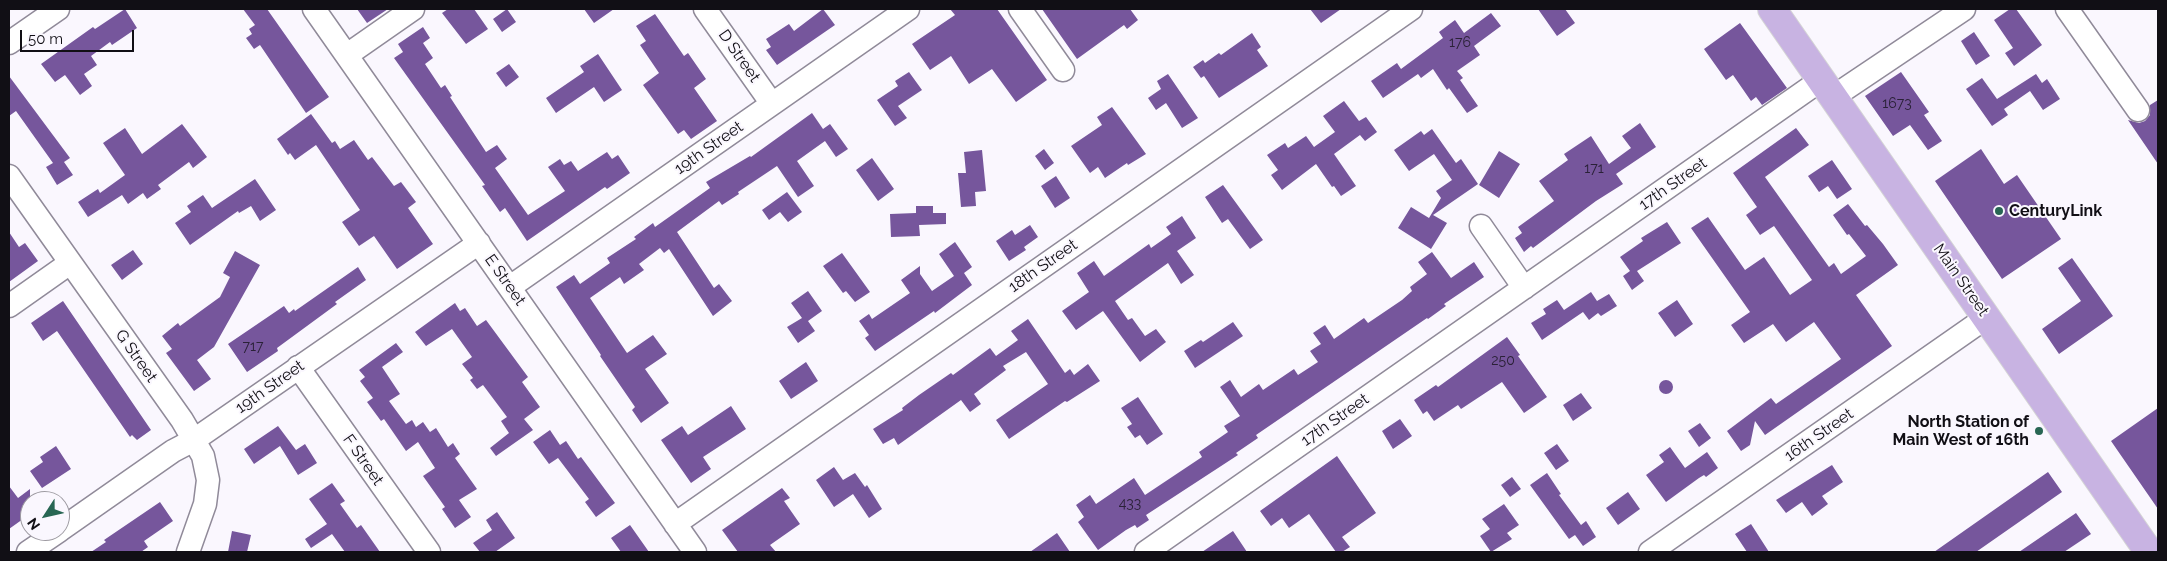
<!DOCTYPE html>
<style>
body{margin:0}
#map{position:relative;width:2167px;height:561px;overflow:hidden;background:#faf7fe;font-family:Raleway,sans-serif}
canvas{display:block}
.frame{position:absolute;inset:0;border:10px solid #110f15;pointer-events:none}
.north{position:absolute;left:20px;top:491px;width:50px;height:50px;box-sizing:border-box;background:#faf7fe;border:1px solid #9d9aa1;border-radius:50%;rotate:235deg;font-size:14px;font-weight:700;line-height:20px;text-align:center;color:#110f15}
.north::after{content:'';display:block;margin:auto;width:18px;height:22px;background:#286653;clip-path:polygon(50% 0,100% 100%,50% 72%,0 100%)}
.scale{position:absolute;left:20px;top:30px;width:114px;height:22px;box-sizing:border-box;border:2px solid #110f15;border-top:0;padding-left:6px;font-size:15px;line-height:18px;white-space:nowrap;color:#110f15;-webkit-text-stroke:4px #faf7fe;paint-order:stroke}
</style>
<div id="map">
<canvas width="2167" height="561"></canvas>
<div class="frame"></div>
<div class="north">N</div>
<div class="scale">50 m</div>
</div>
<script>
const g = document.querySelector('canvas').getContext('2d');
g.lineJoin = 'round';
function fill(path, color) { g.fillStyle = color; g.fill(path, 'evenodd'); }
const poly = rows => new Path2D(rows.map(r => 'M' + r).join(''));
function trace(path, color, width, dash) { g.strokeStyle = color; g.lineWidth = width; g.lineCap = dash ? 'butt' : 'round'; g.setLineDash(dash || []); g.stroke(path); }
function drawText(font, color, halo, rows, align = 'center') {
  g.font = font + ' Raleway,sans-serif'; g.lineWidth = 4; g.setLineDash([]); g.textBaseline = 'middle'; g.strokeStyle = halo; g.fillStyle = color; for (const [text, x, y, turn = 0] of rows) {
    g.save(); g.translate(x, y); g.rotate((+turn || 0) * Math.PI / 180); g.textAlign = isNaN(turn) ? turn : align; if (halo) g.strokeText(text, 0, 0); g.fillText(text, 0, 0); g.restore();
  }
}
fill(poly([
 [125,9,137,28,112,45,110,42,91,56,97,65,84,74,92,86,80,95,65,75,55,82,41,64,93,27,95,29],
 [243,9,267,9,329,97,306,113,260,45,254,49,246,38,252,34,249,29,255,25],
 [357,9,388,9,367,23],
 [448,9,474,9,488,29,466,44,442,13],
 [507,9,516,22,502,32,493,19],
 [584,9,614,9,594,23],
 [823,9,835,25,777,65,766,50,771,47,766,39,789,24,794,31],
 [950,9,997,9,1047,80,1016,102,992,69,969,84,951,56,930,70,912,44,955,15],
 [1042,9,1130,9,1138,20,1127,29,1124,25,1077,59],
 [1310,9,1341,9,1321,23],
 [1538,9,1565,9,1575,23,1557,36],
 [2010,9,2016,9,2042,45,2014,66,2005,53,2013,48,1994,20],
 [1491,13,1501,26,1474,46,1480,55,1457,71,1463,78,1460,80,1478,106,1467,113,1449,88,1447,90,1433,69,1421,78,1418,74,1383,98,1371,81,1397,63,1401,69,1443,38,1439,32,1455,20,1464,33],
 [655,14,684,56,688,53,706,79,694,88,717,121,691,139,684,130,678,134,643,85,659,73,640,45,646,41,636,26],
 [1740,23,1787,88,1762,105,1756,97,1751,101,1733,75,1726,80,1704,49],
 [423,27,430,38,423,43,433,58,425,64,441,88,445,85,452,96,450,97,486,152,497,145,507,159,495,168,528,215,565,191,548,167,560,159,564,165,571,161,578,171,607,152,612,159,618,155,630,173,607,189,605,187,527,241,505,208,500,212,482,186,485,185,394,58,403,52,398,44],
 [1974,32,1990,56,1976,65,1961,41],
 [1252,33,1261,47,1257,50,1268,66,1219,98,1204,76,1201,78,1193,67,1203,60,1205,63,1219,53,1221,55],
 [598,54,622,90,604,102,594,87,556,113,546,98,584,72,580,66],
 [509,64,519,77,506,87,496,73],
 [909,72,922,90,898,106,907,118,895,126,877,100,898,86,895,81],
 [1901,72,1929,112,1924,115,1942,141,1928,150,1910,125,1893,136,1865,96],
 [1168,74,1198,118,1182,128,1166,103,1156,110,1148,98,1161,89,1157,81],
 [2036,74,2042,83,2047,79,2060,99,2043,110,2030,91,2004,109,2008,115,1992,126,1966,89,1982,78,1997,99],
 [9,76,70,158,64,162,73,175,57,185,46,167,53,163,16,111,9,116],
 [2158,100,2158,164,2128,120,2139,123,2145,121,2150,115,2150,105],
 [1344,101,1359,121,1366,117,1377,132,1365,141,1360,135,1334,154,1356,186,1341,196,1334,186,1332,187,1316,164,1282,190,1271,175,1278,170,1267,155,1285,143,1288,148,1306,136,1314,147,1335,132,1323,116],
 [1112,107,1146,154,1128,165,1127,163,1105,178,1098,167,1090,173,1071,146,1102,125,1097,117],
 [812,113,823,129,830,124,848,149,836,157,825,141,797,161,814,186,798,197,777,166,738,192,739,194,722,205,719,201,677,232,714,288,719,284,732,301,713,316,669,249,664,253,660,248,639,264,644,270,624,284,620,277,590,298,627,353,653,335,667,354,645,369,669,403,641,423,632,410,635,407,600,356,601,355,556,287,574,275,580,284,610,263,607,258,636,239,634,237,653,223,655,227,710,188,706,182,750,156,751,157],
 [311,114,332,143,335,141,340,149,354,140,368,160,372,157,394,186,401,182,416,202,408,208,433,244,397,269,374,236,359,246,342,222,360,210,316,145,295,160,290,153,288,155,277,139],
 [1640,123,1656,147,1616,174,1623,184,1596,201,1533,248,1531,246,1524,252,1515,238,1522,233,1518,227,1554,201,1539,181,1568,160,1564,154,1591,136,1609,164,1631,148,1622,136],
 [182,124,207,157,193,168,189,162,158,185,161,189,147,199,143,193,128,204,122,195,88,217,78,202,98,189,100,193,125,175,103,143,125,128,142,154],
 [1796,128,1809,145,1765,177,1829,267,1834,263,1841,274,1866,256,1849,234,1847,235,1833,215,1848,204,1865,226,1867,225,1883,244,1898,265,1856,295,1892,346,1765,435,1755,421,1750,445,1741,451,1727,431,1771,398,1776,404,1841,359,1814,322,1786,342,1773,324,1744,343,1731,325,1750,312,1691,228,1708,217,1745,270,1764,257,1790,295,1812,280,1774,226,1760,235,1746,215,1757,207,1733,173],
 [1432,129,1456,163,1461,159,1478,184,1433,215,1447,223,1431,249,1398,228,1411,207,1429,218,1441,198,1436,191,1452,180,1434,154,1409,171,1394,150,1421,131,1424,135],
 [1044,149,1054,163,1045,170,1035,156],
 [1981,149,2004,184,2017,175,2061,239,2002,279,1935,181],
 [982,150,986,191,975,192,976,206,961,207,958,173,966,173,964,152],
 [1499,151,1520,164,1499,198,1479,185],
 [872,158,894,189,878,201,856,170],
 [1832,160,1852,189,1837,199,1828,186,1819,192,1808,176],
 [1056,176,1070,198,1055,208,1041,186],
 [255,179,276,210,260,221,251,206,239,213,238,211,190,245,175,223,191,212,187,206,203,195,212,208],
 [1223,185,1263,240,1250,249,1228,219,1222,223,1205,197],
 [787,192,802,212,788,222,780,212,769,220,762,210],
 [916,206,933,206,933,213,946,213,946,224,919,225,920,236,891,237,890,214,916,213],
 [1182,216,1196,238,1177,251,1194,275,1181,284,1168,263,1115,301,1128,320,1132,318,1145,336,1156,329,1166,342,1140,362,1103,311,1076,330,1062,311,1089,292,1077,273,1094,261,1104,276,1149,244,1151,248,1171,234,1166,227],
 [1667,222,1681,243,1637,271,1644,281,1632,290,1623,276,1630,271,1620,257,1643,241,1641,238],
 [1030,225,1038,237,1024,247,1026,250,1009,261,996,241,1012,230,1015,235],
 [9,232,19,247,25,243,38,261,9,282],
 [955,242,972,267,964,273,972,285,935,313,934,311,875,351,865,338,869,335,859,321,869,314,872,319,910,293,901,280,920,266,920,274,932,291,954,276,939,254],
 [133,250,143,264,122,280,111,265],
 [235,251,260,265,214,347,197,360,211,379,194,391,166,353,172,349,162,336,178,323,180,326,220,297,230,277,223,273],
 [1432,252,1451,278,1474,262,1484,277,1444,304,1446,306,1428,319,1427,318,1256,435,1258,438,1236,453,1238,455,1146,515,1149,520,1137,528,1135,525,1126,530,1098,550,1078,522,1084,517,1076,505,1090,495,1096,504,1134,478,1145,495,1202,457,1199,452,1228,432,1224,426,1240,416,1220,387,1230,380,1241,397,1259,384,1263,390,1294,369,1298,375,1318,362,1310,351,1321,344,1313,333,1325,325,1334,339,1364,318,1368,323,1402,300,1412,291,1410,287,1427,274,1418,262],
 [842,253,870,292,855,302,846,291,843,293,823,266],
 [2072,258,2113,316,2059,354,2042,329,2081,301,2058,268],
 [358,267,366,280,335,302,337,304,277,348,278,351,247,372,228,344,284,306,289,313,294,309,295,311],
 [808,291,822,311,808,321,815,331,798,343,787,327,802,318,791,303],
 [1591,292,1597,301,1609,294,1617,306,1601,316,1598,313,1589,320,1583,312,1542,340,1531,323,1546,314,1543,309,1557,300,1564,310],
 [1677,300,1693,324,1675,337,1658,313],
 [63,301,151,430,137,440,132,435,130,437,57,331,43,341,31,323],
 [455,303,460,311,465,308,477,326,486,320,528,377,522,382,540,407,524,419,533,430,496,456,490,448,509,433,501,421,507,417,483,385,477,389,470,380,473,378,462,364,472,357,452,329,426,346,415,332],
 [1028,319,1065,373,1070,369,1074,375,1088,364,1100,381,1067,402,1065,401,1009,439,996,420,1048,384,1026,352,1003,366,1006,370,974,394,981,404,970,412,961,400,898,445,894,438,883,444,873,429,903,410,902,408,919,395,951,373,953,375,990,348,996,356,1018,340,1011,331],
 [1233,322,1243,336,1195,368,1184,351,1201,340,1203,342],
 [1507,337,1520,355,1518,356,1547,397,1524,413,1502,382,1461,409,1458,405,1434,421,1427,411,1423,414,1414,400,1436,385,1438,387],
 [396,343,403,352,382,367,400,394,389,401,406,424,412,420,416,427,423,422,430,432,436,428,448,447,453,443,460,454,455,458,477,489,459,500,471,517,455,528,442,509,445,507,423,476,435,468,418,442,406,451,384,419,381,421,367,402,373,398,360,381,365,377,359,370],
 [806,362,818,381,791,399,779,381],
 '1659 387a7 7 0 1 1 14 0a7 7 0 1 1-14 0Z',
 [1581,393,1592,408,1573,421,1563,405],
 [1138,397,1163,434,1147,445,1140,435,1135,438,1127,427,1132,424,1121,408],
 [731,406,746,429,703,457,711,469,691,483,661,440,682,426,688,435],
 [2158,408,2158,509,2111,441],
 [1400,419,1412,436,1393,449,1382,431],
 [1700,423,1711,438,1699,447,1688,431],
 [278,426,296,450,305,444,317,463,298,475,280,446,254,464,244,449],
 [550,430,560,445,566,441,578,459,581,457,615,503,596,517,585,502,589,499,558,458,549,464,533,442],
 [1557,444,1569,461,1556,470,1544,453],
 [56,446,71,469,42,488,30,471,43,462,40,457],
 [1670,447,1685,468,1707,452,1718,468,1706,477,1704,475,1699,478,1666,502,1646,475,1664,462,1659,455],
 [1337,456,1376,513,1342,537,1350,547,1342,552,1336,552,1309,514,1289,528,1282,518,1271,526,1260,511],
 [1832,465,1843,482,1822,496,1828,504,1812,516,1802,502,1786,513,1776,500],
 [834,467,843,480,855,473,865,487,867,485,882,509,869,518,853,494,834,507,816,480],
 [2048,472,2062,492,1976,552,1934,552],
 [1547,473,1561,494,1559,495,1581,525,1586,521,1596,537,1583,546,1575,535,1569,539,1530,485],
 [1512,477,1521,489,1510,497,1501,485],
 [332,483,345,501,340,504,357,528,361,525,380,552,345,552,332,534,311,548,305,539,327,524,309,499],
 [9,486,18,498,30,489,30,514,9,529],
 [782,488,790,498,784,501,800,524,770,545,776,552,738,552,722,530],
 [1628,492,1640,509,1618,525,1606,508],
 [160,502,173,521,144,541,148,547,141,552,91,552,106,542,104,540],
 [1504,504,1519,525,1507,533,1512,539,1491,552,1480,536,1490,529,1482,519],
 [497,512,515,538,495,552,480,552,473,543,492,530,486,520],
 [2076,513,2091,534,2064,552,2019,552],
 [1751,524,1769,552,1747,552,1735,534],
 [630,525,649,552,621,552,611,538],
 [232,531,251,535,247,552,228,552],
 [1233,531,1247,552,1202,552],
 [1057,533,1070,552,1030,552]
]), '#76569c');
const minor = poly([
 [314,9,695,552],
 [705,9,772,104],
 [1020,9,1063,70],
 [2067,9,2138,110],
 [9,43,58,9],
 [347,55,413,9],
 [1833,97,1964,9],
 [9,176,182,420,203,456,208,480,205,504,188,552],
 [1481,226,1524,288],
 [510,287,908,9],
 [9,306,70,263],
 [298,367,429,552],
 [675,524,1411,9],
 [60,530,173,451,194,440,479,243],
 [28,552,59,531],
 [1146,552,1821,80],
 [1650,552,1987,317]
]);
const major = poly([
 [1772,9,2149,552]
]);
trace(minor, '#908a99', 25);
trace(major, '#d4d4d5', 30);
trace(minor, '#fff', 22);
trace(major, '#c8b3e2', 28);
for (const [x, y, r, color] of [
 [1999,211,5,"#286653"],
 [2039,431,5,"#286653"]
]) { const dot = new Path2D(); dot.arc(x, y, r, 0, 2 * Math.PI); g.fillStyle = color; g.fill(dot); trace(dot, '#faf7fe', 2); }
drawText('14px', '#2a2137', null, [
 ["176",1460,43],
 ["1673",1897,104],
 ["171",1594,169],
 ["717",253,347],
 ["250",1503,361],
 ["433",1130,504]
]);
drawText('16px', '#110f15', '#faf7fe', [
 ["D Street",739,56,55],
 ["19th Street",709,148,-35],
 ["17th Street",1673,184,-35],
 ["18th Street",1043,266,-35],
 ["E Street",505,280,55],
 ["Main Street",1961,280,55],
 ["G Street",136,356,55],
 ["19th Street",270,387,-35],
 ["17th Street",1335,420,-35],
 ["16th Street",1819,435,-35],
 ["F Street",363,460,55]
]);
drawText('bold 16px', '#110f15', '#faf7fe', [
 ["CenturyLink",2009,211],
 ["North Station of",2029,422,"right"],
 ["Main West of 16th",2029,440,"right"]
], 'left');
</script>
